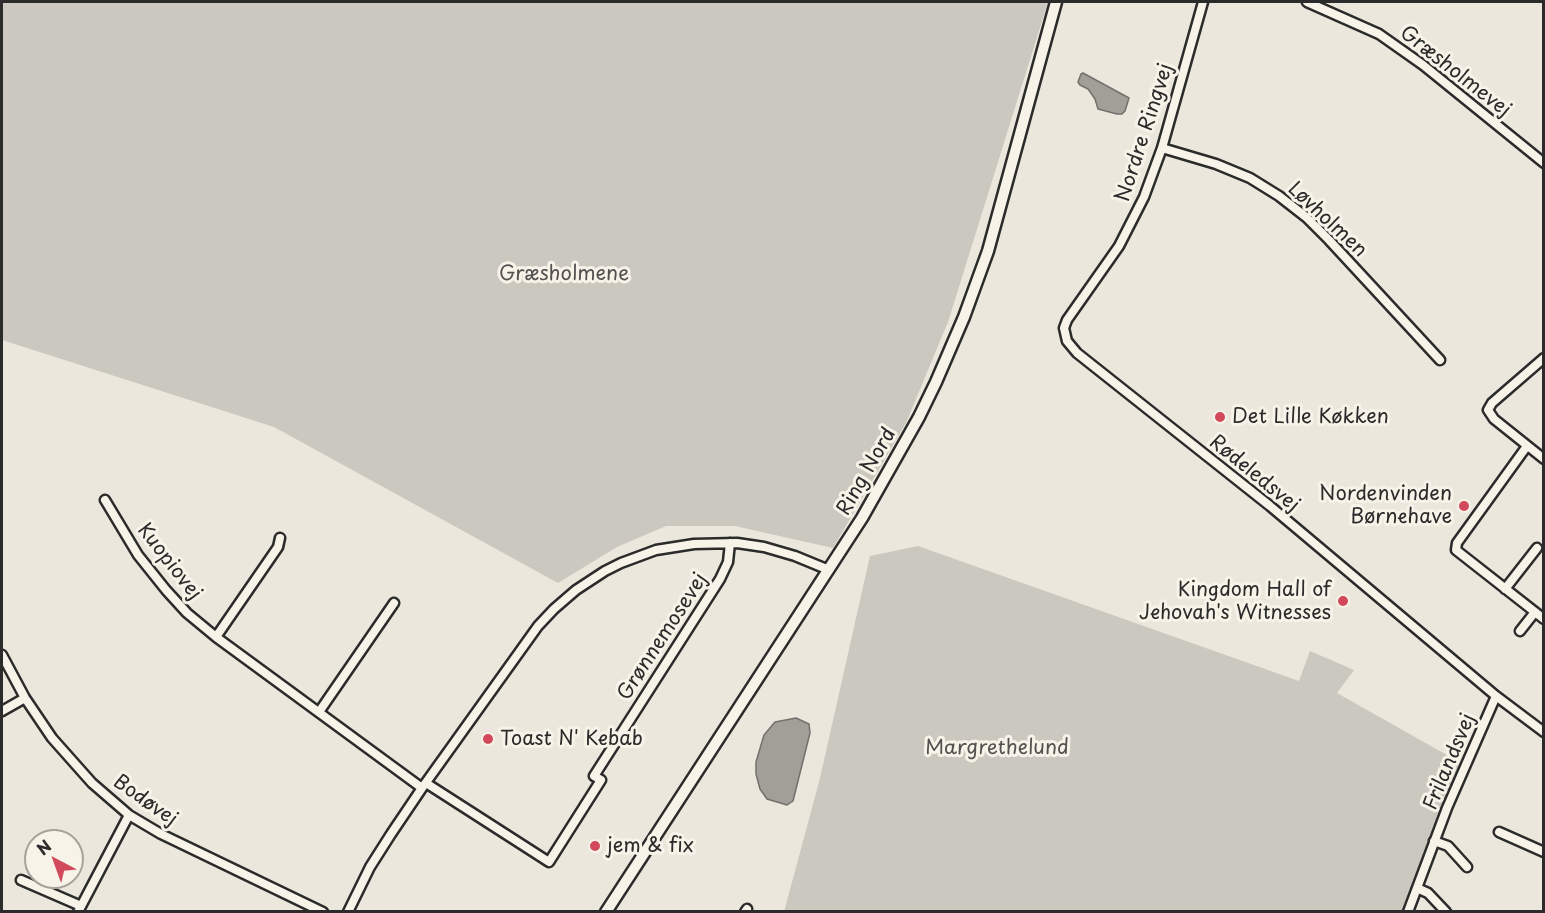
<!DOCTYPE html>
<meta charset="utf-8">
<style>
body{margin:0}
#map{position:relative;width:1545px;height:913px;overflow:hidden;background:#ebe7dd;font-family:"Playpen Sans",sans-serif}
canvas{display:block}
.frame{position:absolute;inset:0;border:3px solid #2b2b2b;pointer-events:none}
.north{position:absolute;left:24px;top:829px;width:60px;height:60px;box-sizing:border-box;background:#f7f3e8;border:2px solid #a5a39c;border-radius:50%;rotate:319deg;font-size:16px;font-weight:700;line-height:24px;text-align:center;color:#2b2b2b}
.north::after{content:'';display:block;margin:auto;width:21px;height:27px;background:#d1495b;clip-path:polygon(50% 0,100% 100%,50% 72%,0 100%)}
</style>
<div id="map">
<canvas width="1545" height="913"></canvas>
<div class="frame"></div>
<div class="north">N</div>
</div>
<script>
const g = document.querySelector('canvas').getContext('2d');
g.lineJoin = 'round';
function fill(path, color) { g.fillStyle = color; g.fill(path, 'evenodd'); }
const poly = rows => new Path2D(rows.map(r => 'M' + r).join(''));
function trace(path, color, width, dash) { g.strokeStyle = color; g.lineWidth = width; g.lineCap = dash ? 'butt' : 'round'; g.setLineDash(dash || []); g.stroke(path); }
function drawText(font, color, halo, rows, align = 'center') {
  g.font = font + ' "Playpen Sans",sans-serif'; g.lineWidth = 6; g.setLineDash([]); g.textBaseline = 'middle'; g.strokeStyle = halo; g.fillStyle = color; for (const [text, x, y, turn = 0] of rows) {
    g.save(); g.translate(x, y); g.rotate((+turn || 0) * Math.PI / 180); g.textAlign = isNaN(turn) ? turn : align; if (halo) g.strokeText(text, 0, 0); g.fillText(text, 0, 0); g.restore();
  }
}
fill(poly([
 [2,2,1048,2,948,322,906,423,833,548,735,526,666,526,617,547,558,583,274,427,2,340],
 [918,546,1299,681,1310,651,1354,670,1337,693,1461,763,1428,844,1404,911,784,912,820,778,870,556]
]), '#cbc8bf');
const water = poly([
 [1083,73,1129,98,1125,111,1122,114,1117,114,1098,109,1095,99,1088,89,1080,85,1078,82,1081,74,1083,73],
 [796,718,809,724,810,733,793,801,787,805,767,799,760,789,756,774,756,762,764,735,775,722,796,718]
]);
fill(water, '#a29f98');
trace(water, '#72716c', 1.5);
const minor = poly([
 [1203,2,1162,148,1144,197,1119,246,1067,320,1064,328,1067,341,1077,353,1270,506,1496,696,1544,732],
 [1307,2,1379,34,1423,65,1544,163],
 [1162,148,1216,164,1250,178,1279,196,1306,217,1329,240,1440,360],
 [1544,358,1492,403,1488,410,1494,419,1544,459],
 [1527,446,1457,543,1456,550,1544,619],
 [105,500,138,555,166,590,187,613,216,637,422,788],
 [1505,589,1537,548],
 [1520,631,1535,612],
 [216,637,278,547,280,538],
 [2,655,25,698,52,738,92,783,129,815,161,834,323,912],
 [2,711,25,698],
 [319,712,394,603],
 [426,783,549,862,601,780,594,776,720,579,728,562,730,543],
 [1499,832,1544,852],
 [1434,841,1448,846,1467,867],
 [21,880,81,906],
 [1417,888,1428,893,1446,912],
 [78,912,129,815],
 [348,912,370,867,391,834,422,788,538,626,554,609,576,590,605,571,621,563,656,550,694,544,737,543,764,547,795,556,829,570],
 [745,912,747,909],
 [1408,912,1447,808,1496,696]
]);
const major = poly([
 [606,912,862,518,919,417,936,382,964,317,988,251,1056,2]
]);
trace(minor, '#2b2b2b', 13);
trace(major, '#2b2b2b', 15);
trace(minor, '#f7f3e8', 8);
trace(major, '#f7f3e8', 10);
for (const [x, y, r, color] of [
 [1220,417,6,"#d1495b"],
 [1464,506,6,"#d1495b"],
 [1343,601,6,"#d1495b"],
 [488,739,6,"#d1495b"],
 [595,846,6,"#d1495b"]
]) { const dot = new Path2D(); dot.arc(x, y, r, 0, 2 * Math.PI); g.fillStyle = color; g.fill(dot); trace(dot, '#f7f3e8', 2); }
drawText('20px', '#2b2b2b', '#f7f3e8', [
 ["Græsholmevej",1455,72,38],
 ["Nordre Ringvej",1145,133,-72],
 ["Løvholmen",1327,220,43],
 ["Ring Nord",867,472,-60],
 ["Rødeledsvej",1254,474,39],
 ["Kuopiovej",169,562,52],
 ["Grønnemosevej",663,637,-57],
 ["Frilandsvej",1450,762,-67],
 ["Bodøvej",145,801,35]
]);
drawText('20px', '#535250', '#f7f3e8', [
 ["Græsholmene",564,274],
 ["Margrethelund",997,748]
]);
drawText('20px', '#2b2b2b', '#f7f3e8', [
 ["Det Lille Køkken",1232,417],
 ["Nordenvinden",1452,494,"right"],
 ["Børnehave",1452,517,"right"],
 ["Kingdom Hall of",1331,590,"right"],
 ["Jehovah's Witnesses",1331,613,"right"],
 ["Toast N' Kebab",500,739],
 ["jem & fix",607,846]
], 'left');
</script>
